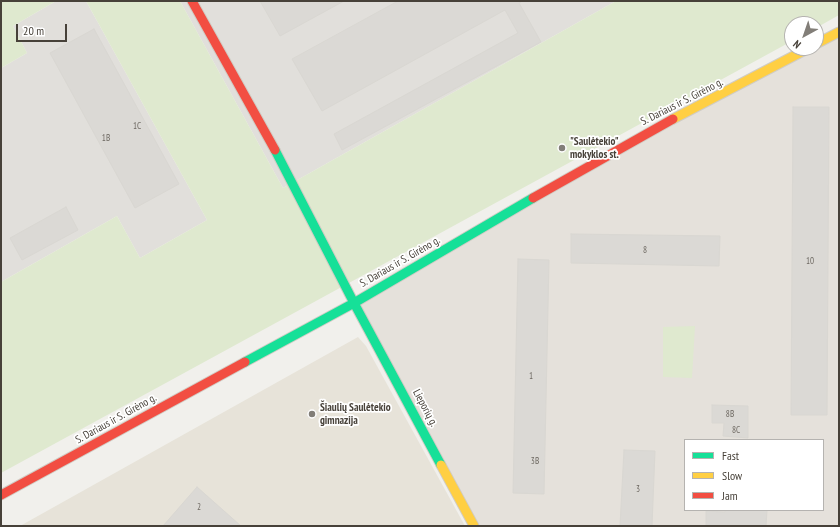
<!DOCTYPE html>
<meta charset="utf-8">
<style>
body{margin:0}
#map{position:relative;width:840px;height:527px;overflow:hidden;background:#f1f0ec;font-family:"PT Sans Narrow",sans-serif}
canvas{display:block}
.frame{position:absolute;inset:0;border:2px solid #474139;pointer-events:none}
.legend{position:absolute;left:684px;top:439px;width:140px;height:72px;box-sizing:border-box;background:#fff;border:1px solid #b5b3b0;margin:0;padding:5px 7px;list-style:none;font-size:12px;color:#474139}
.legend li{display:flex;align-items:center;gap:8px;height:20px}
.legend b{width:20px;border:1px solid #b5b3b0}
.north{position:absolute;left:784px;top:16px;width:40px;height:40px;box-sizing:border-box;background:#fff;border:1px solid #b5b3b0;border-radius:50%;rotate:220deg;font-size:11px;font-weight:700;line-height:16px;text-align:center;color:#474139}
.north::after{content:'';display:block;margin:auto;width:14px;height:18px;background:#827e78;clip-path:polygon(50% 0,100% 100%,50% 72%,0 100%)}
.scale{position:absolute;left:16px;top:24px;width:51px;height:18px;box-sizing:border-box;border:2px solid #474139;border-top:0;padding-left:5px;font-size:12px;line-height:14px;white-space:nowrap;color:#474139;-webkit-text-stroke:3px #fff;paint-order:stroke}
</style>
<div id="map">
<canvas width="840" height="527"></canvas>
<div class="frame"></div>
<ul class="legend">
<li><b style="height:5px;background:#16e098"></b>Fast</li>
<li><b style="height:5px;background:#ffcf43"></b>Slow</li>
<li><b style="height:5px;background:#f24e42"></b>Jam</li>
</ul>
<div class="north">N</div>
<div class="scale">20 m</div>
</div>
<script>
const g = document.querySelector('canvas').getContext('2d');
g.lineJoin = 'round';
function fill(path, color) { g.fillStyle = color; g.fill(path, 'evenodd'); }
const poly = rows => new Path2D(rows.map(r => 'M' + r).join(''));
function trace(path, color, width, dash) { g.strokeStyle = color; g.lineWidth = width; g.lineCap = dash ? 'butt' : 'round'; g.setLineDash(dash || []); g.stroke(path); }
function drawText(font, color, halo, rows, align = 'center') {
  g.font = font + ' "PT Sans Narrow",sans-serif'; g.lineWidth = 3.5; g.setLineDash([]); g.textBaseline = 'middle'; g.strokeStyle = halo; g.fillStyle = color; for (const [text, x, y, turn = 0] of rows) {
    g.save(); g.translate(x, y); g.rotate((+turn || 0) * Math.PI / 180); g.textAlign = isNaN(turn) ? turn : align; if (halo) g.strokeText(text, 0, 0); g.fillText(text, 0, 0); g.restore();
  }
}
fill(poly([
 [839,32,839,526,474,526,354,303],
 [685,440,823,440,823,510,685,510]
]), '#e5e1db');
fill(poly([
 [56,1,86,1,207,220,140,258,117,216,1,282,1,68,27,53,13,26],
 [180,1,616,1,283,188]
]), '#e1dfdb');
fill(poly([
 [358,337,366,346,465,526,20,526]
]), '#e7e3d9');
fill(poly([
 [1,1,56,1,13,26,27,53,1,68],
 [86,1,180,1,283,188,616,1,839,1,839,15,816,28,816,24,792,24,792,41,1,473,1,282,117,216,140,258,207,220],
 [695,326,692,378,663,377,663,327]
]), '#dfe9cf');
const building = poly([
 [260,1,344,1,280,36,260,1],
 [398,1,522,1,519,3,541,42,342,150,334,134,518,33,505,10,322,111,292,59,398,1],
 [94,29,179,184,135,208,50,53,94,29],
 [793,107,829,107,827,415,791,415,793,107],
 [66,207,78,230,22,260,10,238,66,207],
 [571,234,720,236,719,266,571,263,571,234],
 [518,259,549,260,544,494,513,493,518,259],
 [712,405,748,406,748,438,723,436,724,423,712,423,712,405],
 [624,450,655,451,652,526,620,526,624,450],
 [197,487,241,526,163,526,197,487],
 [725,510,767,510,766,526,706,526,706,511,725,512,725,510]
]);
fill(building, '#dbd9d5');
trace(building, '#d9d7d2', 1);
const fast = poly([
 [275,150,354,303,441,465],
 [245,362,354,303,533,198]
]);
const slow = poly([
 [816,44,839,32],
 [673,119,809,48],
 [441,465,474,526]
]);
const jam = poly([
 [192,1,275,150],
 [533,198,673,119],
 [1,495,245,362]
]);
trace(fast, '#d0ccc4', 11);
trace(slow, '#d0ccc4', 11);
trace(jam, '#d0ccc4', 11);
trace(fast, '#16e098', 9);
trace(slow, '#ffcf43', 9);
trace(jam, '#f24e42', 9);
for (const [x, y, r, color] of [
 [562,148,4,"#827e78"],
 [312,414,4,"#827e78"]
]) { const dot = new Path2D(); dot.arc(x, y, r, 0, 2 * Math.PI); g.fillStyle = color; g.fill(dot); trace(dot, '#fff', 1.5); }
drawText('9px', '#6d6861', null, [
 ["1C",137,126],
 ["1B",106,138],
 ["8",645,250],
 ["10",810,261],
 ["1",531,376],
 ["8B",730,414],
 ["8C",736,430],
 ["3B",535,461],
 ["3",638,489],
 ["2",199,507]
]);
drawText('11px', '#474139', '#fff', [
 ["S. Dariaus ir S. Girėno g.",682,102,-27],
 ["S. Dariaus ir S. Girėno g.",400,262,-30],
 ["Lieporių g.",425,408,62],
 ["S. Dariaus ir S. Girėno g.",116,419,-29]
]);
drawText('bold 11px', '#474139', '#fff', [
 ["\"Saulėtekio\"",570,142],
 ["mokyklos st.",570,155],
 ["Šiaulių Saulėtekio",320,408],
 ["gimnazija",320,421]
], 'left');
</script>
